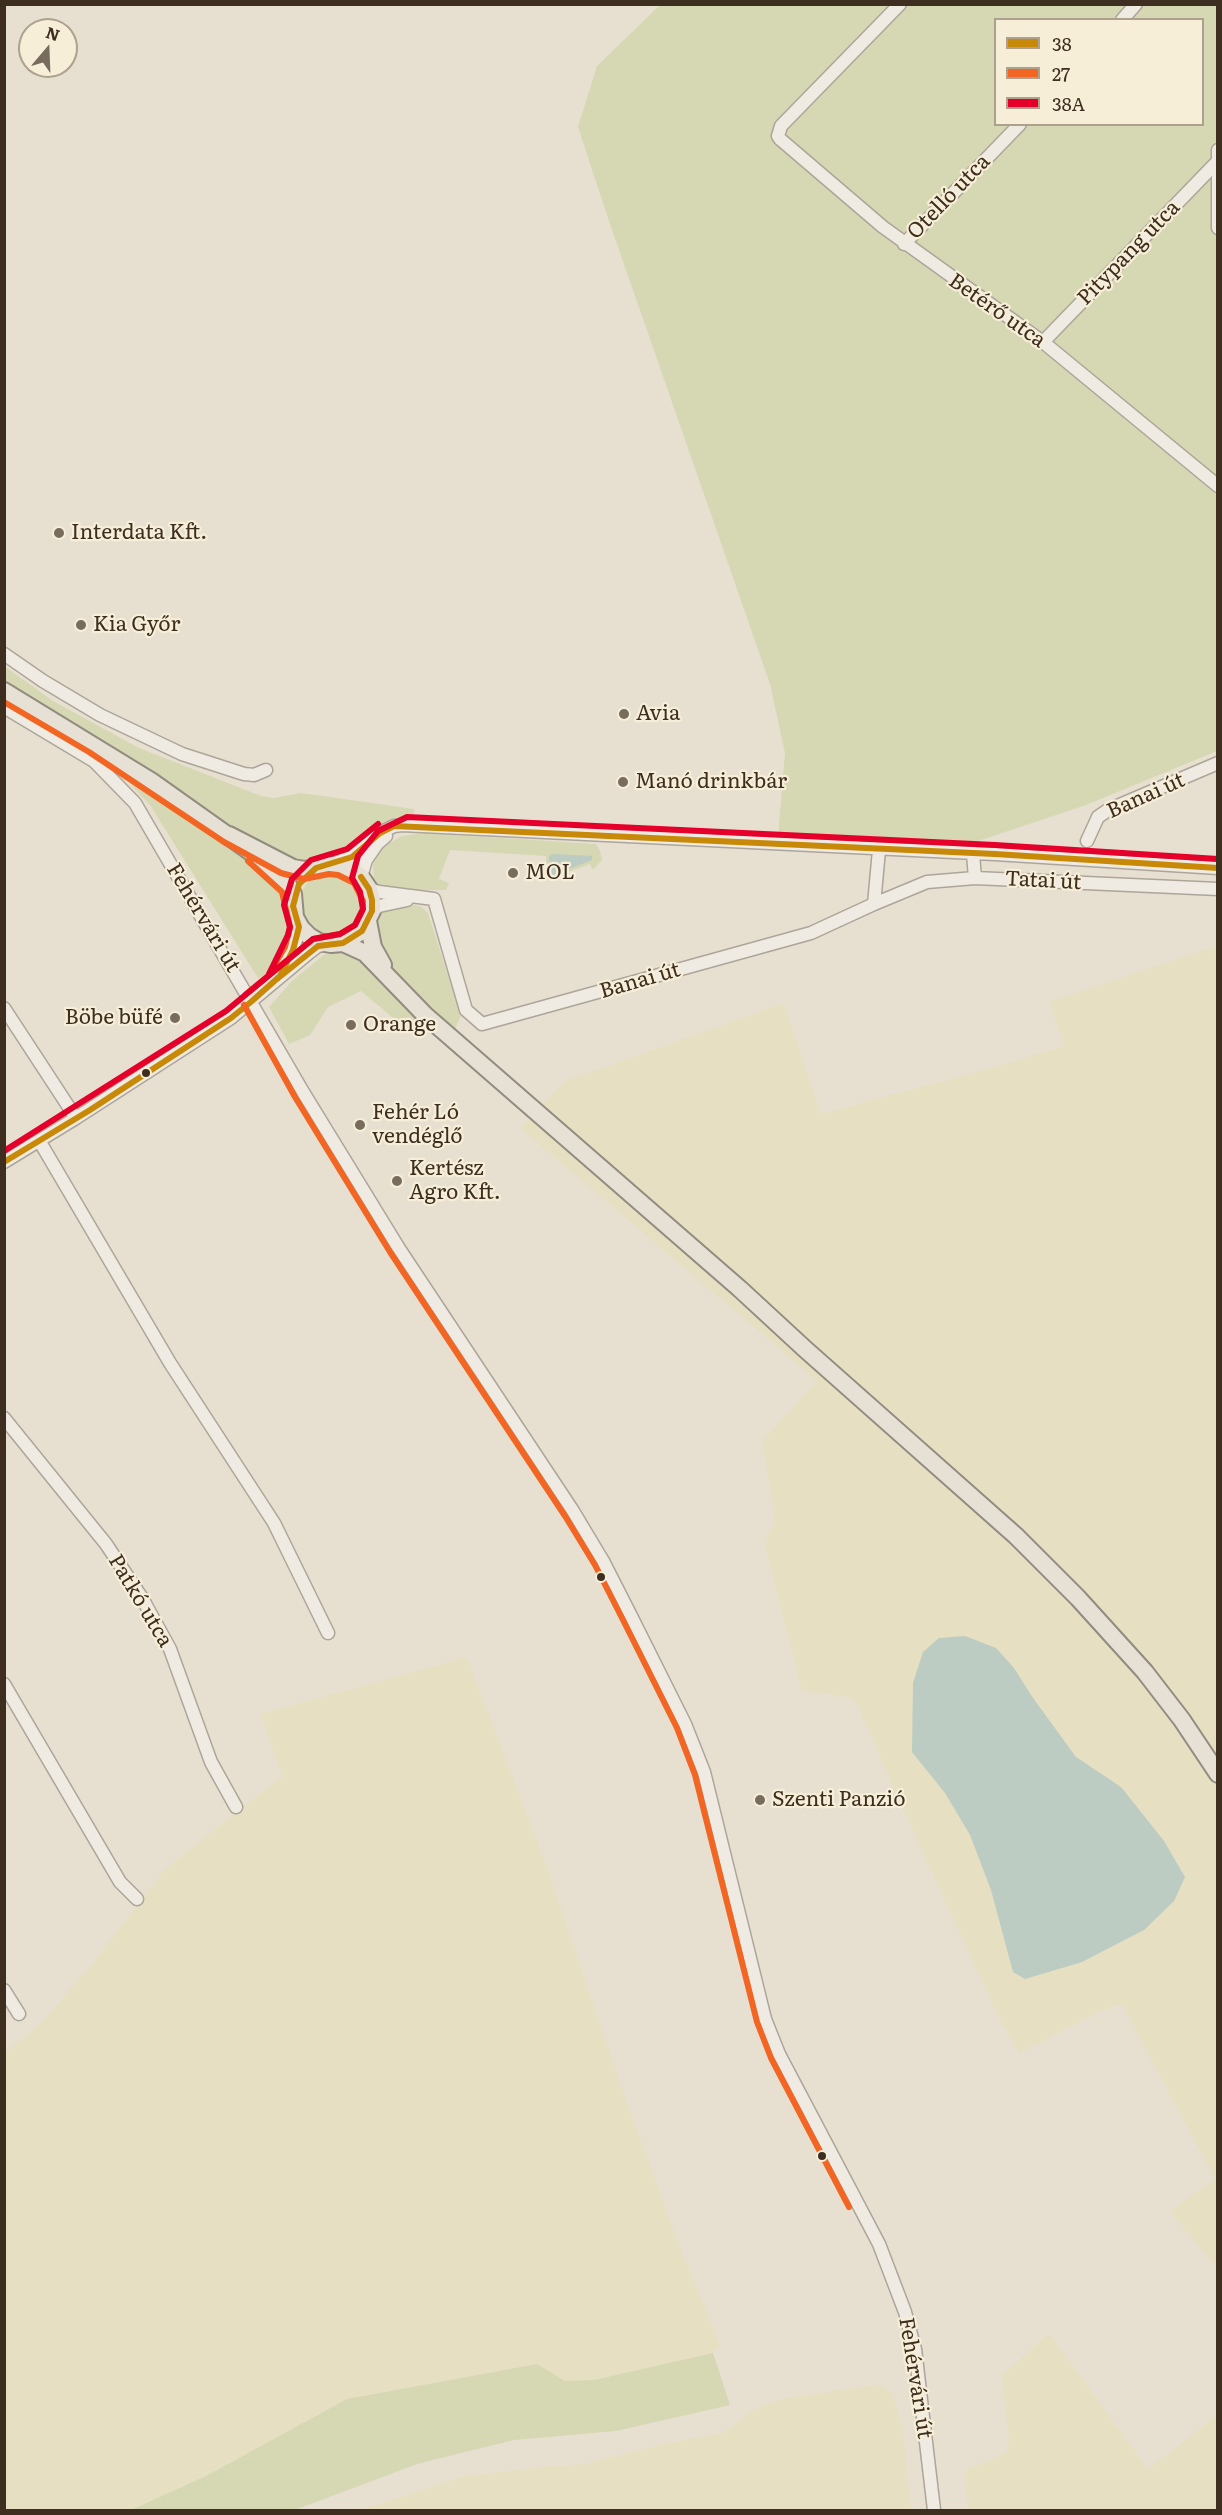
<!DOCTYPE html>
<meta charset="utf-8">
<style>
body{margin:0}
#map{position:relative;width:1222px;height:2515px;overflow:hidden;background:#e7e0d1;font-family:Literata,serif}
canvas{display:block}
.frame{position:absolute;inset:0;border:6px solid #3d2e20;pointer-events:none}
.legend{position:absolute;left:994px;top:18px;width:210px;height:108px;box-sizing:border-box;background:#f7eed8;border:2px solid #ada18e;margin:0;padding:8px 10px;list-style:none;font-size:18px;color:#3d2e20}
.legend li{display:flex;align-items:center;gap:12px;height:30px}
.legend b{width:30px;border:2px solid #ada18e}
.north{position:absolute;left:18px;top:18px;width:60px;height:60px;box-sizing:border-box;background:#f7eed8;border:2px solid #ada18e;border-radius:50%;rotate:19deg;font-size:16px;font-weight:700;line-height:24px;text-align:center;color:#3d2e20}
.north::after{content:'';display:block;margin:auto;width:21px;height:27px;background:#786c5e;clip-path:polygon(50% 0,100% 100%,50% 72%,0 100%)}
</style>
<div id="map">
<canvas width="1222" height="2515"></canvas>
<div class="frame"></div>
<ul class="legend">
<li><b style="height:8px;background:#c88808"></b>38</li>
<li><b style="height:8px;background:#f26522"></b>27</li>
<li><b style="height:8px;background:#e4002b"></b>38A</li>
</ul>
<div class="north">N</div>
</div>
<script>
const g = document.querySelector('canvas').getContext('2d');
g.lineJoin = 'round';
function fill(path, color) { g.fillStyle = color; g.fill(path, 'evenodd'); }
const poly = rows => new Path2D(rows.map(r => 'M' + r).join(''));
function trace(path, color, width, dash) { g.strokeStyle = color; g.lineWidth = width; g.lineCap = dash ? 'butt' : 'round'; g.setLineDash(dash || []); g.stroke(path); }
function drawText(font, color, halo, rows, align = 'center') {
  g.font = font + ' Literata,serif'; g.lineWidth = 4.5; g.setLineDash([]); g.textBaseline = 'middle'; g.strokeStyle = halo; g.fillStyle = color; for (const [text, x, y, turn = 0] of rows) {
    g.save(); g.translate(x, y); g.rotate((+turn || 0) * Math.PI / 180); g.textAlign = isNaN(turn) ? turn : align; if (halo) g.strokeText(text, 0, 0); g.fillText(text, 0, 0); g.restore();
  }
}
fill(poly([
 [1213,947,1218,961,1217,2269,1170,2211,1215,2179,1122,2005,1108,2008,1019,2053,1001,2023,895,1792,858,1706,849,1697,802,1691,764,1543,775,1520,762,1441,817,1381,520,1128,565,1081,784,1003,821,1114,1005,1064,1064,1046,1049,1002],
 [467,1657,546,1864,623,2091,681,2250,721,2346,713,2353,594,2380,565,2381,537,2364,347,2399,206,2476,131,2510,5,2510,4,2054,44,2020,96,1959,164,1870,282,1776,260,1714],
 [1049,2333,1148,2469,1217,2415,1217,2510,968,2510,964,2477,967,2469,1007,2452,1009,2438,1001,2376],
 [878,2384,892,2392,903,2430,911,2510,360,2510,465,2476,540,2467,585,2464,668,2443,722,2433,755,2409,778,2400]
]), '#e6dfc2');
fill(poly([
 [660,5,1217,5,1217,751,1086,805,963,846,778,837,785,753,770,684,610,224,578,127,597,66],
 [996,20,1202,20,1202,124,996,124],
 [4,666,53,701,139,748,261,796,274,798,300,793,323,796,414,809,414,815,393,818,372,832,353,850,338,856,300,864,243,835,106,743,9,687,5,684],
 [130,784,194,820,239,850,284,890,286,911,292,927,292,938,284,955,267,974,258,978,150,805],
 [423,833,596,844,600,851,602,860,593,870,590,864,547,880,546,856,450,850,439,879,449,883,446,890,393,890,374,885,373,864,382,847,402,836],
 '300 903a32 32 0 1 1 64 0a32 32 0 1 1-64 0Z',
 [413,905,420,906,428,913,461,1016,454,1031,424,1005,381,954,373,920,381,911,390,908],
 [341,950,354,952,433,1024,411,1033,361,991,328,1007,310,1035,289,1044,269,1007,293,980,325,954],
 [713,2353,730,2405,616,2431,514,2440,417,2464,295,2510,131,2510,206,2476,347,2399,537,2364,565,2381,594,2380]
]), '#d6d7b3');
fill(poly([
 [552,854,592,856,592,860,551,876,548,874,549,857],
 [965,1636,996,1648,1014,1668,1033,1698,1076,1757,1121,1787,1164,1841,1185,1877,1174,1901,1144,1930,1082,1962,1025,1979,1013,1972,991,1890,970,1835,945,1793,912,1752,913,1683,923,1652,939,1638]
]), '#bcccc2');
const minor = poly([
 [900,4,781,126,778,136,780,139,883,227,1043,342,1218,486],
 [1122,20,1136,4],
 [1218,150,1218,228],
 [904,244,1020,124],
 [1043,342,1216,163],
 [4,654,43,681,100,715,182,754,244,774,254,775,266,770],
 [4,707,94,761,135,803,303,1092,398,1247,573,1511,603,1561,631,1616,685,1724,704,1772,765,2019,779,2054,879,2244,905,2312,915,2349,934,2510],
 [1087,841,1098,817,1108,810,1218,763],
 [973,854,975,878],
 [332,864,352,857,380,833,394,826,402,825,995,854,1218,868],
 [361,877,366,860,377,844,386,836],
 [369,889,379,892,434,899],
 [434,899,466,1010,482,1024,811,933,874,904,879,850],
 [874,904,927,882,975,878,1218,889],
 [372,911,379,906,407,900],
 [280,974,297,938,299,927,297,921],
 [4,1008,76,1118],
 [40,1142,170,1363,274,1523,328,1633],
 [4,1162,76,1118,231,1018,310,952,318,946,328,944],
 [4,1418,106,1544,142,1598,170,1649,211,1762,236,1807],
 [4,1684,120,1882,137,1899],
 [4,1990,19,2014]
]);
const major = poly([
 [4,691,151,781,251,852,286,881,293,894,295,917,301,928,309,936,319,942,331,944,343,943,362,931,372,911,372,900,369,889,361,877,352,870,340,866,328,865,305,870,293,868,229,835],
 [368,921,373,947,383,965],
 [343,943,365,953,425,1015,740,1289,805,1349,1016,1536,1078,1598,1145,1672,1182,1720,1218,1774]
]);
trace(minor, '#ada599', 15);
trace(major, '#928b80', 20);
trace(minor, '#efebe3', 12);
trace(major, '#e6e1d4', 16);
trace(poly([
 [277,979,318,946,343,943,362,931,372,911,372,900,369,889,361,877],
 [4,1162,90,1110,231,1018,252,1001,280,976,293,950,299,927,293,906,299,884,316,868,352,857,380,833,394,826,995,854,1218,868]
]), '#c88808', 6);
trace(poly([
 [4,702,89,752,224,842,281,873,304,879,329,874,338,875,354,883,363,901,363,909,355,925,340,934,313,939,246,994],
 [248,861,282,892,290,927,285,947,269,974],
 [244,1005,295,1097,390,1252,565,1516,595,1565,623,1620,677,1728,695,1775,757,2022,771,2058,849,2207]
]), '#f26522', 6);
trace(poly([
 [269,974,288,935,290,927,284,905,292,879,311,860,347,849,378,824],
 [4,1151,226,1011,313,939,340,934,355,925,363,909,360,892,352,878,358,856,378,831,407,817,995,845,1218,859]
]), '#e4002b', 6);
for (const [x, y, r, color] of [
 [59,533,6,"#786c5e"],
 [81,625,6,"#786c5e"],
 [624,714,6,"#786c5e"],
 [623,782,6,"#786c5e"],
 [513,873,6,"#786c5e"],
 [175,1018,6,"#786c5e"],
 [351,1025,6,"#786c5e"],
 [146,1073,5,"#3d2e20"],
 [360,1125,6,"#786c5e"],
 [397,1181,6,"#786c5e"],
 [601,1577,5,"#3d2e20"],
 [760,1800,6,"#786c5e"],
 [822,2156,5,"#3d2e20"]
]) { const dot = new Path2D(); dot.arc(x, y, r, 0, 2 * Math.PI); g.fillStyle = color; g.fill(dot); trace(dot, '#f7eed8', 2); }
drawText('21px', '#3d2e20', '#f7eed8', [
 ["Otelló utca",949,197,-46],
 ["Pitypang utca",1129,253,-46],
 ["Betérő utca",997,311,35],
 ["Banai út",1146,796,-24],
 ["Tatai út",1043,881,3],
 ["Fehérvári út",203,918,59],
 ["Banai út",640,981,-16],
 ["Patkó utca",140,1601,59],
 ["Fehérvári út",915,2378,81]
]);
drawText('21px', '#3d2e20', '#f7eed8', [
 ["Interdata Kft.",71,533],
 ["Kia Győr",93,625],
 ["Avia",636,714],
 ["Manó drinkbár",635,782],
 ["MOL",525,873],
 ["Böbe büfé",163,1018,"right"],
 ["Orange",363,1025],
 ["Fehér Ló",372,1113],
 ["vendéglő",372,1137],
 ["Kertész",409,1169],
 ["Agro Kft.",409,1193],
 ["Szenti Panzió",772,1800]
], 'left');
</script>
